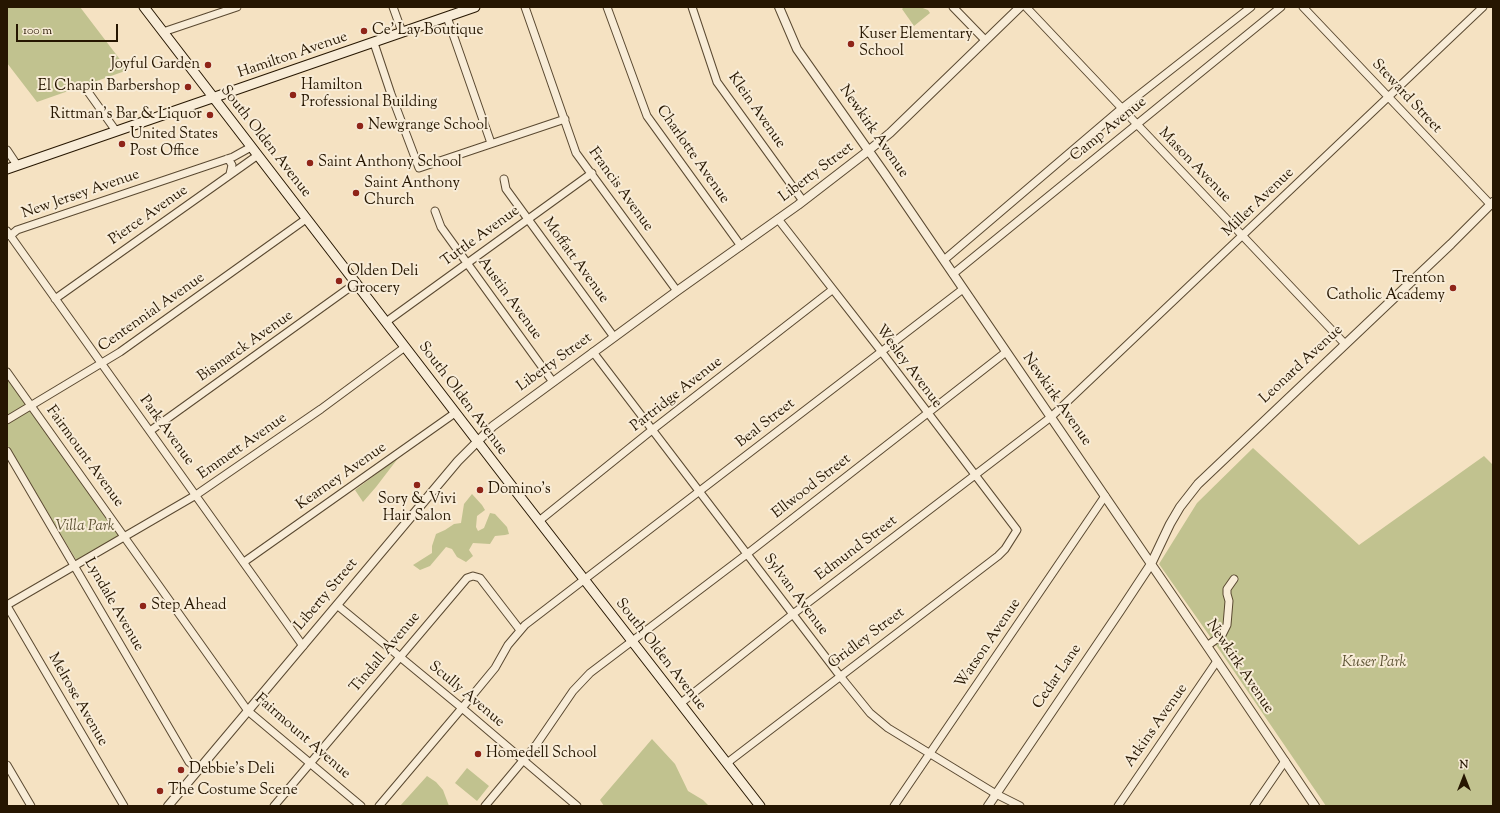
<!DOCTYPE html>
<style>
body{margin:0}
#map{position:relative;width:1500px;height:813px;overflow:hidden;background:#f5e2c2;font-family:"Sorts Mill Goudy",serif}
canvas{display:block}
.frame{position:absolute;inset:0;border:8px solid #261601;pointer-events:none}
.north{position:absolute;left:1444px;top:757px;width:40px;height:40px;-webkit-text-stroke:3px #f8ecd7;paint-order:stroke;rotate:0deg;font-size:11px;font-weight:700;line-height:16px;text-align:center;color:#261601}
.north::after{content:'';display:block;margin:auto;width:14px;height:18px;background:#261601;clip-path:polygon(50% 0,100% 100%,50% 72%,0 100%)}
.scale{position:absolute;left:16px;top:24px;width:102px;height:18px;box-sizing:border-box;border:2px solid #261601;border-top:0;padding-left:5px;font-size:12px;line-height:14px;white-space:nowrap;color:#261601;-webkit-text-stroke:3px #f8ecd7;paint-order:stroke}
</style>
<div id="map">
<canvas width="1500" height="813"></canvas>
<div class="frame"></div>
<div class="north">N</div>
<div class="scale">100 m</div>
</div>
<script>
const g = document.querySelector('canvas').getContext('2d');
g.lineJoin = 'round';
function fill(path, color) { g.fillStyle = color; g.fill(path, 'evenodd'); }
const poly = rows => new Path2D(rows.map(r => 'M' + r).join(''));
function trace(path, color, width, dash) { g.strokeStyle = color; g.lineWidth = width; g.lineCap = dash ? 'butt' : 'round'; g.setLineDash(dash || []); g.stroke(path); }
function drawText(font, color, halo, rows, align = 'center') {
  g.font = font + ' "Sorts Mill Goudy",serif'; g.lineWidth = 4; g.setLineDash([]); g.textBaseline = 'middle'; g.strokeStyle = halo; g.fillStyle = color; for (const [text, x, y, turn = 0] of rows) {
    g.save(); g.translate(x, y); g.rotate((+turn || 0) * Math.PI / 180); g.textAlign = isNaN(turn) ? turn : align; if (halo) g.strokeText(text, 0, 0); g.fillText(text, 0, 0); g.restore();
  }
}
fill(poly([
 [7,7,80,7,128,70,37,102,7,63],
 [904,7,920,7,928,10,930,13,914,26,902,9],
 [7,377,120,536,78,563,7,444],
 [1253,448,1359,545,1484,456,1493,465,1493,806,1326,806,1216,645,1159,564,1197,503],
 [399,457,376,487,363,502,355,490],
 [472,494,482,505,485,510,477,516,476,527,478,531,484,528,490,513,495,514,507,527,509,534,505,535,495,536,490,544,473,543,469,550,473,556,466,562,457,557,452,549,446,547,430,566,420,570,413,565,432,553,432,546,436,534,445,530,454,524,461,523,464,504],
 [652,739,675,764,688,791,703,800,709,806,604,806,600,800],
 [467,768,489,786,477,801,455,783],
 [427,776,436,782,443,790,449,806,400,806]
]), '#c1c28f');
const minor = poly([
 [393,7,402,32],
 [525,7,576,153,677,291],
 [607,7,647,116,741,246],
 [692,7,717,82,803,201],
 [953,7,985,40],
 [1026,7,1345,344],
 [1303,7,1491,205],
 [447,17,491,143],
 [163,32,237,7],
 [374,43,391,94,419,168,565,119],
 [86,89,116,131],
 [7,150,17,165],
 [227,159,229,160,232,165,230,174],
 [504,179,506,189,614,337],
 [435,211,441,227,553,382],
 [7,231,303,646],
 [10,236,17,230,233,157,251,147],
 [944,260,1121,109,1251,7],
 [953,274,1281,7],
 [55,299,258,155],
 [386,322,592,173],
 [593,352,840,676,870,713,888,728,996,794,1020,806],
 [7,372,248,711,361,806],
 [7,420,120,352,306,219],
 [150,431,356,283],
 [7,451,189,762,199,770],
 [539,521,652,430,832,290],
 [244,562,455,413],
 [7,605,196,495,321,409,405,347],
 [337,605,462,708,577,806],
 [7,606,124,806],
 [1207,646,1222,635,1227,625,1229,601,1227,594,1227,589,1234,579],
 [681,703,793,614,1051,417,1483,7],
 [727,763,998,556,1005,549,1017,530,881,351,778,219],
 [7,765,31,806],
 [274,806,467,578,473,576,480,578,520,630],
 [379,806,462,708,495,668,508,645,525,625,963,289],
 [485,806,536,745,573,691,590,673,747,554,1006,352],
 [894,806,1105,496],
 [1118,806,1217,661],
 [1254,806,1285,761]
]);
const tertiary = poly([
 [779,7,797,49,885,174,1207,646,1315,806],
 [168,806,458,461,493,426,677,291,798,205,868,151,890,133,1020,7],
 [988,806,1120,611,1151,564,1170,524,1180,507,1198,484,1451,244,1493,202]
]);
const secondary = poly([
 [144,7,504,476,760,806],
 [7,169,475,7]
]);
trace(minor, '#5a4931', 9);
trace(tertiary, '#5a4931', 10);
trace(secondary, '#261601', 11);
trace(minor, '#f8ecd7', 7);
trace(tertiary, '#f8ecd7', 8);
trace(secondary, '#f8ecd7', 9);
for (const [x, y, r, color] of [
 [364,31,4,"#8f2418"],
 [851,44,4,"#8f2418"],
 [208,65,4,"#8f2418"],
 [188,87,4,"#8f2418"],
 [293,95,4,"#8f2418"],
 [210,115,4,"#8f2418"],
 [360,126,4,"#8f2418"],
 [122,144,4,"#8f2418"],
 [310,163,4,"#8f2418"],
 [356,193,4,"#8f2418"],
 [339,281,4,"#8f2418"],
 [1453,288,4,"#8f2418"],
 [417,485,4,"#8f2418"],
 [480,490,4,"#8f2418"],
 [143,606,4,"#8f2418"],
 [478,754,4,"#8f2418"],
 [181,770,4,"#8f2418"],
 [160,791,4,"#8f2418"]
]) { const dot = new Path2D(); dot.arc(x, y, r, 0, 2 * Math.PI); g.fillStyle = color; g.fill(dot); trace(dot, '#f8ecd7', 1.5); }
drawText('15px', '#261601', '#f8ecd7', [
 ["Ce' Lay Boutique",372,31],
 ["Kuser Elementary",859,35],
 ["School",859,52],
 ["Joyful Garden",200,65,"right"],
 ["Hamilton",301,86],
 ["Professional Building",301,103],
 ["El Chapin Barbershop",180,87,"right"],
 ["Rittman's Bar & Liquor",202,115,"right"],
 ["Newgrange School",368,126],
 ["United States",130,135],
 ["Post Office",130,152],
 ["Saint Anthony School",318,163],
 ["Saint Anthony",364,184],
 ["Church",364,201],
 ["Olden Deli",347,272],
 ["Grocery",347,289],
 ["Trenton",1445,279,"right"],
 ["Catholic Academy",1445,296,"right"],
 ["Domino's",488,490],
 ["Sory & Vivi",417,500,"center"],
 ["Hair Salon",417,517,"center"],
 ["Step Ahead",151,606],
 ["Homedell School",486,754],
 ["Debbie's Deli",189,770],
 ["The Costume Scene",168,791]
], 'left');
drawText('15px', '#261601', '#f8ecd7', [
 ["Hamilton Avenue",293,56,-19],
 ["Steward Street",1406,97,47],
 ["Klein Avenue",756,111,55],
 ["Camp Avenue",1109,130,-39],
 ["Newkirk Avenue",873,132,55],
 ["South Olden Avenue",265,142,52],
 ["Charlotte Avenue",692,155,55],
 ["Mason Avenue",1194,166,46],
 ["Liberty Street",817,173,-37],
 ["Francis Avenue",620,190,54],
 ["New Jersey Avenue",81,195,-19],
 ["Miller Avenue",1259,203,-44],
 ["Pierce Avenue",149,216,-35],
 ["Tuttle Avenue",481,237,-36],
 ["Moffatt Avenue",575,261,54],
 ["Austin Avenue",509,299,54],
 ["Centennial Avenue",152,313,-35],
 ["Bismarck Avenue",246,347,-35],
 ["Liberty Street",555,363,-36],
 ["Leonard Avenue",1302,365,-43],
 ["Wesley Avenue",908,367,53],
 ["Partridge Avenue",677,395,-38],
 ["South Olden Avenue",462,399,53],
 ["Newkirk Avenue",1056,400,55],
 ["Beal Street",766,424,-38],
 ["Park Avenue",166,431,54],
 ["Emmett Avenue",243,447,-35],
 ["Fairmount Avenue",84,457,54],
 ["Kearney Avenue",342,477,-35],
 ["Ellwood Street",812,487,-38],
 ["Edmund Street",857,549,-37],
 ["Liberty Street",327,595,-50],
 ["Sylvan Avenue",795,595,53],
 ["Lyndale Avenue",113,605,60],
 ["Gridley Street",867,639,-37],
 ["Watson Avenue",989,644,-56],
 ["Tindall Avenue",386,653,-50],
 ["South Olden Avenue",660,655,52],
 ["Newkirk Avenue",1239,667,56],
 ["Cedar Lane",1058,677,-56],
 ["Scully Avenue",466,695,40],
 ["Melrose Avenue",77,700,60],
 ["Atkins Avenue",1157,726,-55],
 ["Fairmount Avenue",302,737,41]
]);
drawText('italic 15px', '#5c5233', '#f8ecd7', [
 ["Villa Park",85,527],
 ["Kuser Park",1374,663]
]);
</script>
